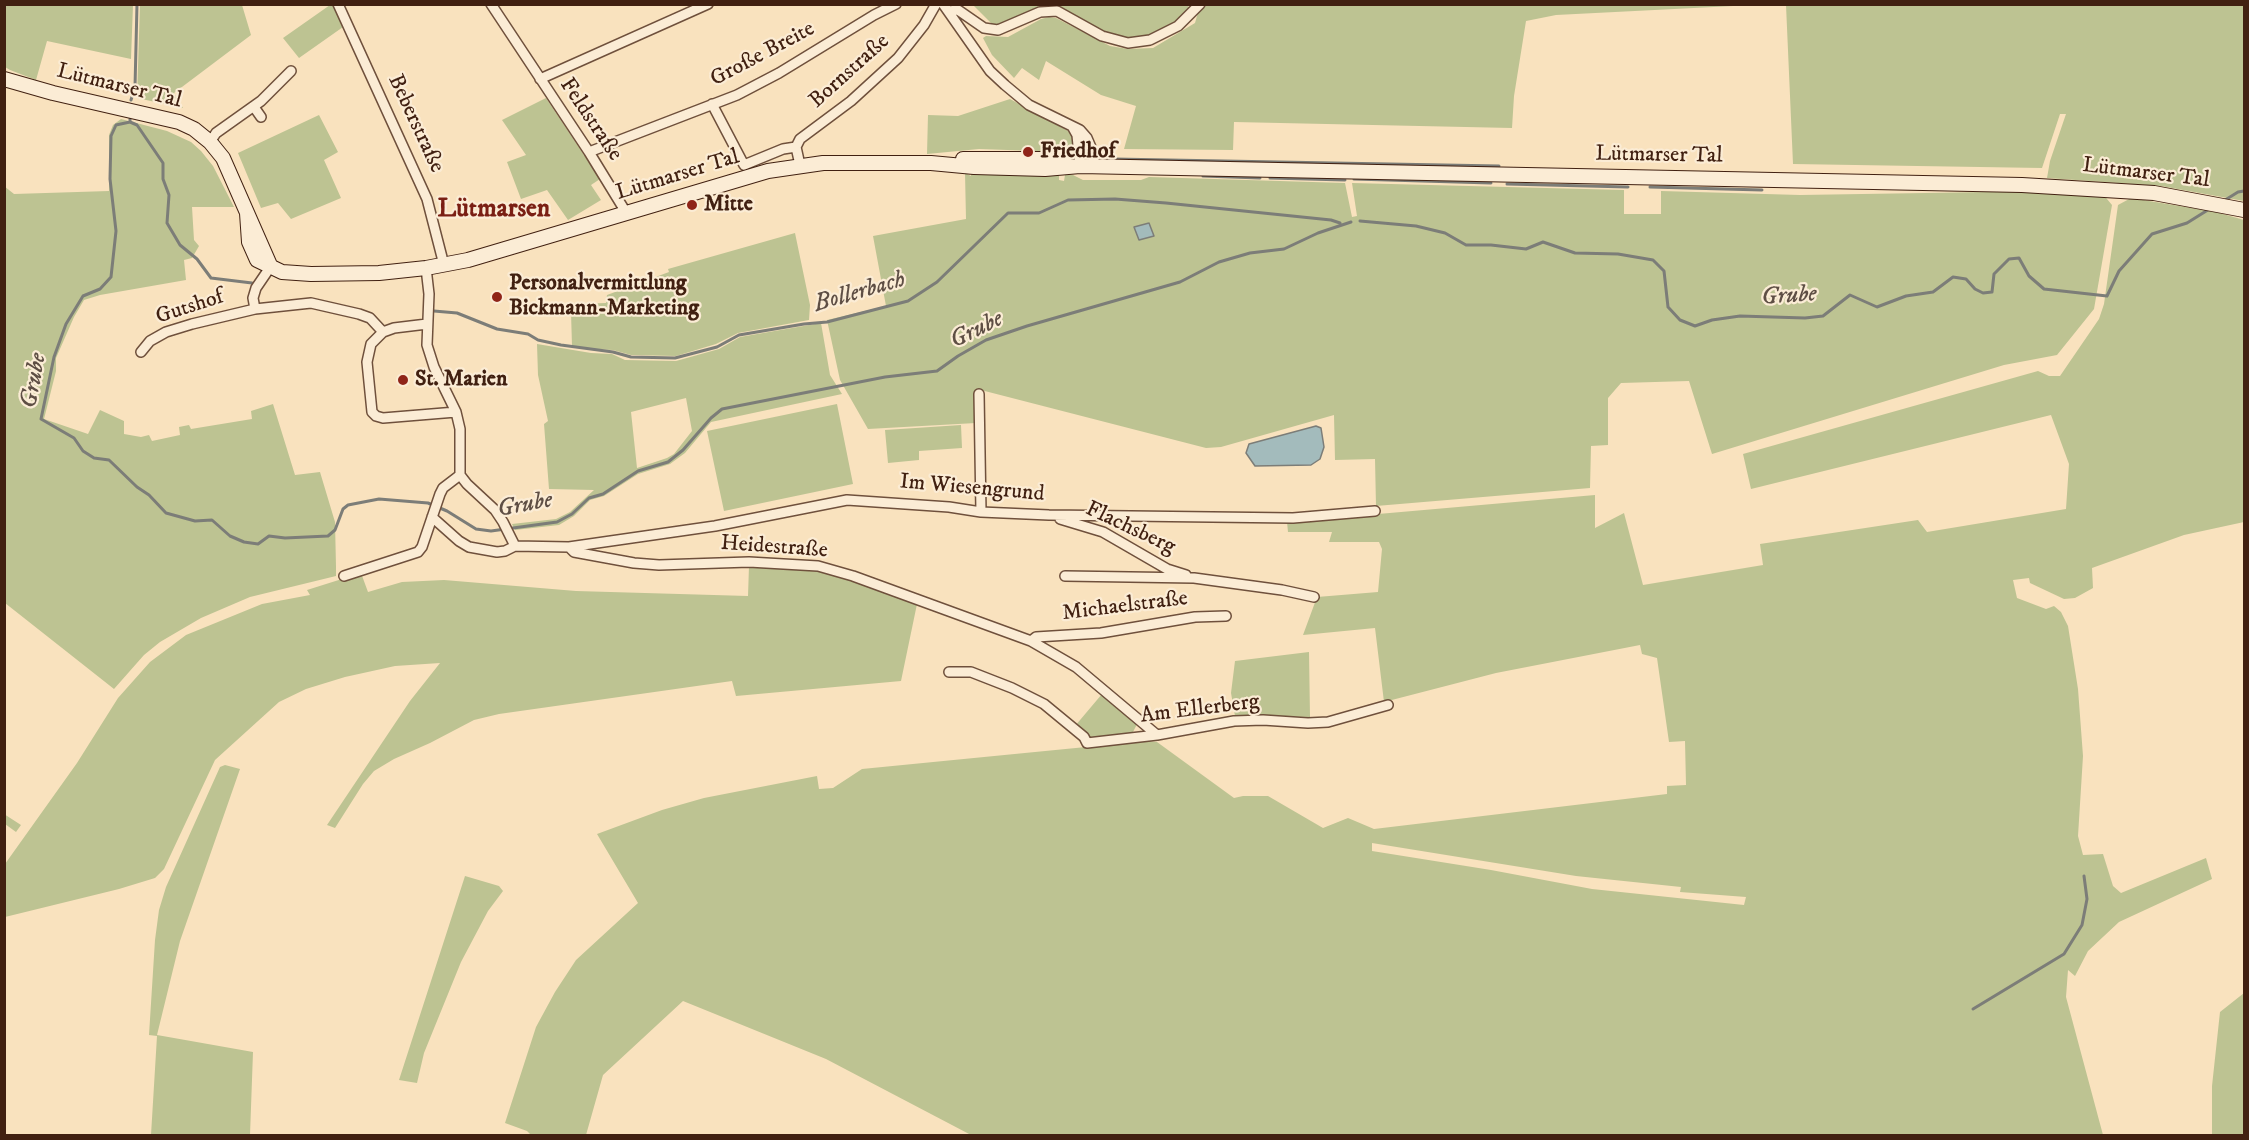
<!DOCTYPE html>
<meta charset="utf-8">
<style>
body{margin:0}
#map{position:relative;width:2249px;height:1140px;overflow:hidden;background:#f9e2be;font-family:"IM FELL DW Pica",serif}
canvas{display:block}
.frame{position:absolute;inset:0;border:6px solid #412011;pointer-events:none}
</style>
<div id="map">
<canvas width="2249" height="1140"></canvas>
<div class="frame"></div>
</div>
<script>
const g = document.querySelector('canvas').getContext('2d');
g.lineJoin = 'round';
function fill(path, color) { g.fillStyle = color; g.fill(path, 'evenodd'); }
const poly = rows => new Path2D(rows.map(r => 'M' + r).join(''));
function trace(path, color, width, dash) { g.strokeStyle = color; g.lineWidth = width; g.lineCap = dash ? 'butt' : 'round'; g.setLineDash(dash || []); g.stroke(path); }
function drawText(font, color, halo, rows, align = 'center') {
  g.font = font + ' "IM FELL DW Pica",serif'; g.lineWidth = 4.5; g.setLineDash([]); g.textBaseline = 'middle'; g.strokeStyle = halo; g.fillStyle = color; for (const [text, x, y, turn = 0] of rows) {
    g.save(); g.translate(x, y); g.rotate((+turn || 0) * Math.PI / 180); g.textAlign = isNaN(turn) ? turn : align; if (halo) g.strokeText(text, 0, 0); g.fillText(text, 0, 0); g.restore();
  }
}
fill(poly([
 [1187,4,1190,9,1176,23,1148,37,1128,39,1104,32,1058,7,1050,5,1043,6,1004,24,992,24,973,5],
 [1203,4,1753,5,1556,15,1526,21,1514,96,1512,128,1234,122,1233,150,1124,149,1136,106,1101,95,1046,61,1039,80,1022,68,1014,78,992,55,983,38,986,36,1008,37,1041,19,1049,17,1056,18,1110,46,1128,49,1153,48,1195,23,1199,9],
 [4,5,133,5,131,59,47,41,36,80,10,70,5,67],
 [140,5,242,5,251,35,174,93,183,108,137,98],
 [330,5,333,5,343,27,299,58,283,38],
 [1786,5,2244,5,2244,201,2161,186,2047,178,2050,161,2066,114,2060,114,2042,168,1793,164],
 [546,98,600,179,591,185,601,200,568,220,547,190,521,199,507,162,526,155,502,120],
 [1010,99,1068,131,1074,138,1074,148,1065,152,979,149,927,154,928,115,958,116],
 [319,115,338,152,324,160,341,198,291,219,278,203,261,208,238,153],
 [121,119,167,131,191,142,201,151,213,166,234,207,192,207,194,240,199,246,192,258,184,260,186,280,100,295,84,300,74,317,56,358,56,371,44,419,88,434,100,410,124,421,124,434,141,437,149,435,152,441,180,435,179,427,189,425,191,429,252,419,251,411,273,404,295,475,320,472,335,522,336,567,336,576,250,597,201,618,160,642,144,655,114,689,5,603,4,186,14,194,109,191,109,135,113,125],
 [971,172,1024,175,1027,173,1059,175,1059,180,1064,181,1065,175,1073,175,1083,180,1141,180,1149,177,1345,183,1352,217,1357,216,1352,183,1624,190,1624,214,1661,214,1661,191,1800,195,2050,191,2102,193,2112,205,2094,309,2057,355,2004,365,1712,454,1689,381,1621,383,1608,398,1608,445,1591,446,1590,488,1376,506,1375,459,1335,460,1334,415,1221,447,1206,448,977,389,976,423,868,429,840,380,827,320,886,306,873,236,966,219,965,173,971,176],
 [2131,198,2216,212,2244,220,2244,522,2184,535,2092,568,2093,588,2075,598,2064,599,2030,583,2029,578,2013,580,2017,598,2046,609,2054,606,2061,612,2068,626,2078,689,2083,756,2078,836,2083,855,2103,854,2113,886,2121,893,2206,858,2212,879,2119,922,2088,951,2075,976,2068,970,2066,997,2103,1135,971,1135,826,1059,683,1001,603,1075,586,1135,531,1135,527,1131,505,1123,536,1027,555,992,576,960,638,903,597,834,662,810,704,798,817,776,819,789,833,788,862,769,1147,741,1157,742,1234,798,1243,796,1268,796,1323,828,1348,818,1374,829,1667,794,1667,786,1686,785,1685,741,1669,742,1657,658,1642,654,1640,645,1496,673,1384,702,1375,628,1303,635,1317,597,1378,592,1382,549,1379,542,1329,542,1332,532,1288,532,1287,522,1595,495,1595,528,1624,513,1643,585,1763,565,1760,544,1918,520,1927,532,2066,509,2069,464,2051,415,1751,489,1743,454,2038,371,2049,376,2060,376,2099,319,2104,304,2118,205],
 [1372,843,1576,876,1681,887,1680,892,1746,897,1744,905,1592,889,1491,870,1372,851],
 [795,233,810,305,809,320,738,333,716,344,676,356,631,355,613,350,591,349,572,346,571,312,578,312,578,304,606,303,607,295,669,272,668,269],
 [821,323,830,375,842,394,711,422,685,453,670,464,638,474,604,496,590,500,574,516,559,525,515,530,512,524,556,519,570,512,594,490,549,489,544,424,548,421,538,375,537,344,591,353,612,354,625,360,676,361,719,349,740,337],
 [686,398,692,431,674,454,667,458,637,468,631,412],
 [837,404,853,484,724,511,707,431],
 [961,425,962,448,919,451,919,460,888,463,885,430],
 [749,566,817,571,854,581,917,604,901,681,736,696,732,681,499,714,474,720,430,743,394,759,374,771,363,784,335,828,327,825,410,701,440,663,395,666,345,677,306,689,279,702,215,760,164,869,155,878,119,889,5,917,5,864,77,763,118,698,150,662,186,635,262,604,310,595,307,590,361,573,368,592,402,582,444,580,576,591,748,596],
 [1309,652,1310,717,1235,716,1231,693,1235,661],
 [1102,694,1137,724,1132,734,1090,737,1075,726],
 [225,765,240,769,180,941,157,1035,253,1052,250,1135,151,1135,157,1036,149,1035,155,940,159,910,166,887,220,767],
 [4,814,21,825,16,832,5,824],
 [465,876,499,886,503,891,488,911,461,962,424,1053,417,1083,399,1080],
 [2244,993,2244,1135,2212,1135,2212,1086,2220,1012]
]), '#bdc392');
const water = poly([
 [1149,223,1154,236,1139,240,1134,227,1149,223],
 [1316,426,1321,428,1324,447,1320,459,1311,465,1255,466,1246,453,1249,444,1316,426]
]);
fill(water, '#a3bbbc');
trace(water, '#7c7d78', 1.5);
trace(poly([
 [131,100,135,87,137,4],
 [130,119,130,122,116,125,111,136,110,179,116,231,111,277,100,289,83,296,66,324,54,357,41,419,74,438,83,451,94,458,109,460,137,487,149,495,166,513,195,521,212,520,230,536,244,542,258,544,269,536,285,538,328,536,335,530,343,509,348,505,379,499,428,503,447,511,476,529,491,531,557,522,572,514,589,498,603,494,638,471,668,462,683,450,711,418,722,409,885,377,937,371,958,356,986,340,1027,326,1180,282,1219,262,1250,253,1284,249,1318,233,1351,222],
 [130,122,137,125,163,163,163,179,169,195,167,223,180,245,197,259,211,278,252,283],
 [1114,159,1499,166],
 [1203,176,1260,178],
 [1270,178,1345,180],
 [1354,179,1491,183],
 [1507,184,1628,187],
 [1650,187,1762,190],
 [2222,202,2238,192,2244,191],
 [1360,221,1416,226,1445,233,1466,245,1491,245,1526,249,1543,242,1575,253,1618,254,1653,260,1664,271,1668,307,1680,320,1695,326,1712,320,1740,316,1805,318,1823,316,1850,295,1877,307,1906,296,1933,292,1953,277,1966,279,1975,289,1983,293,1992,292,1994,274,2009,259,2019,258,2029,276,2044,289,2107,296,2119,271,2152,234,2187,223,2211,208],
 [434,311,457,313,497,329,528,334,538,340,561,345,613,352,631,357,675,358,717,347,739,335,804,324,827,322,908,301,937,282,1008,213,1039,213,1068,200,1115,199,1166,203,1331,220,1340,223],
 [1973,1009,2064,954,2082,925,2087,899,2084,876]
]), '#7c7d78', 3);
const street = poly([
 [338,4,427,199,444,265],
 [491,4,589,152,627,214],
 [943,4,990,71,1005,85,1029,105,1080,130,1087,138,1093,152,1094,166],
 [948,11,958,10,984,28,998,30,1040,12,1057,11,1102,36,1128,43,1150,40,1178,26,1200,4],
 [540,79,708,4],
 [712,104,744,165,783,149,796,147],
 [254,107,261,117],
 [1072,126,1077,135,1080,166],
 [210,142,216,133,261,101,291,71],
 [589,152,737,95,779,73,874,15,896,4],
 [800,165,796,147,800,139,851,101,898,58,924,25,936,4],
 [426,268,429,294,427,345,434,367,456,412,460,429,460,475,467,484,495,510,503,522,515,546],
 [255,309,253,298,256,288,271,266],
 [427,324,394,328,383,332,371,344,367,362,372,412,376,416,383,418,456,412],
 [141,352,150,341,166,332,192,324,255,309,311,303,359,314,370,318,383,332],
 [979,394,981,512],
 [432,517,459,541,469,547,497,552,505,551,515,546,569,547,715,526,847,500,949,507,981,512,1049,515,1293,518,1375,511],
 [1060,519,1103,532,1167,569,1186,575],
 [569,547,574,552,634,563,659,565,749,562,818,566,853,576,1031,641,1076,667,1157,735],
 [344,576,418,552,422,547,440,494,443,488,460,475],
 [1065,576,1194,578,1282,590,1314,597],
 [1031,641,1036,637,1101,633,1195,617,1226,616],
 [949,672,971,672,1012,688,1044,704,1084,737,1087,743,1157,735,1234,721,1263,720,1308,723,1328,722,1388,705]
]);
const secondary = poly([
 [4,79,53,93,179,122,194,129,210,142,223,158,270,265],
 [963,159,1046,159,1066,164],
 [247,213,249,242,257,260,282,272,311,274,379,273,426,268,468,260,768,171,823,163,931,163,974,167,1045,169,1080,166,2022,185,2154,193,2244,210]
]);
trace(street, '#6f503c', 12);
trace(secondary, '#412011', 16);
trace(street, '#fbecd5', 9);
trace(secondary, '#fbecd5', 14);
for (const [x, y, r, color] of [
 [1028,152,6,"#8f2418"],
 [692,205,6,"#8f2418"],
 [497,297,6,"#8f2418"],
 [403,380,6,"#8f2418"]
]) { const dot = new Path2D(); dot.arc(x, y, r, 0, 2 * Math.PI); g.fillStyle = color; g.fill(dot); trace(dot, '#fbecd5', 2); }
drawText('22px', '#412011', '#fbecd5', [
 ["Große Breite",763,55,-28],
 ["Bornstraße",850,72,-42],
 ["Lütmarser Tal",119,87,14],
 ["Feldstraße",590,120,56],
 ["Beberstraße",415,124,65],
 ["Lütmarser Tal",1659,156,1],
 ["Lütmarser Tal",2146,174,7],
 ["Lütmarser Tal",678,176,-17],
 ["Gutshof",190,308,-18],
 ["Im Wiesengrund",972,489,5],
 ["Flachsberg",1130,529,25],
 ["Heidestraße",774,548,4],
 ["Michaelstraße",1125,607,-7],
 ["Am Ellerberg",1200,710,-7]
]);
drawText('bold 22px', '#412011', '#fbecd5', [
 ["Friedhof",1040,152],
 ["Mitte",704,205],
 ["Personalvermittlung",509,284],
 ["Bickmann-Marketing",509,309],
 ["St. Marien",415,380]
], 'left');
drawText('italic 24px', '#5e4e44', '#fbecd5', [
 ["Bollerbach",860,293,-16],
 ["Grube",1789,297,-4],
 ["Grube",977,331,-27],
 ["Grube",35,381,-80],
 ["Grube",525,506,-11]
]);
drawText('bold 26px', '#7a1f14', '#fbecd5', [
 ["Lütmarsen",494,211]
]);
</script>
